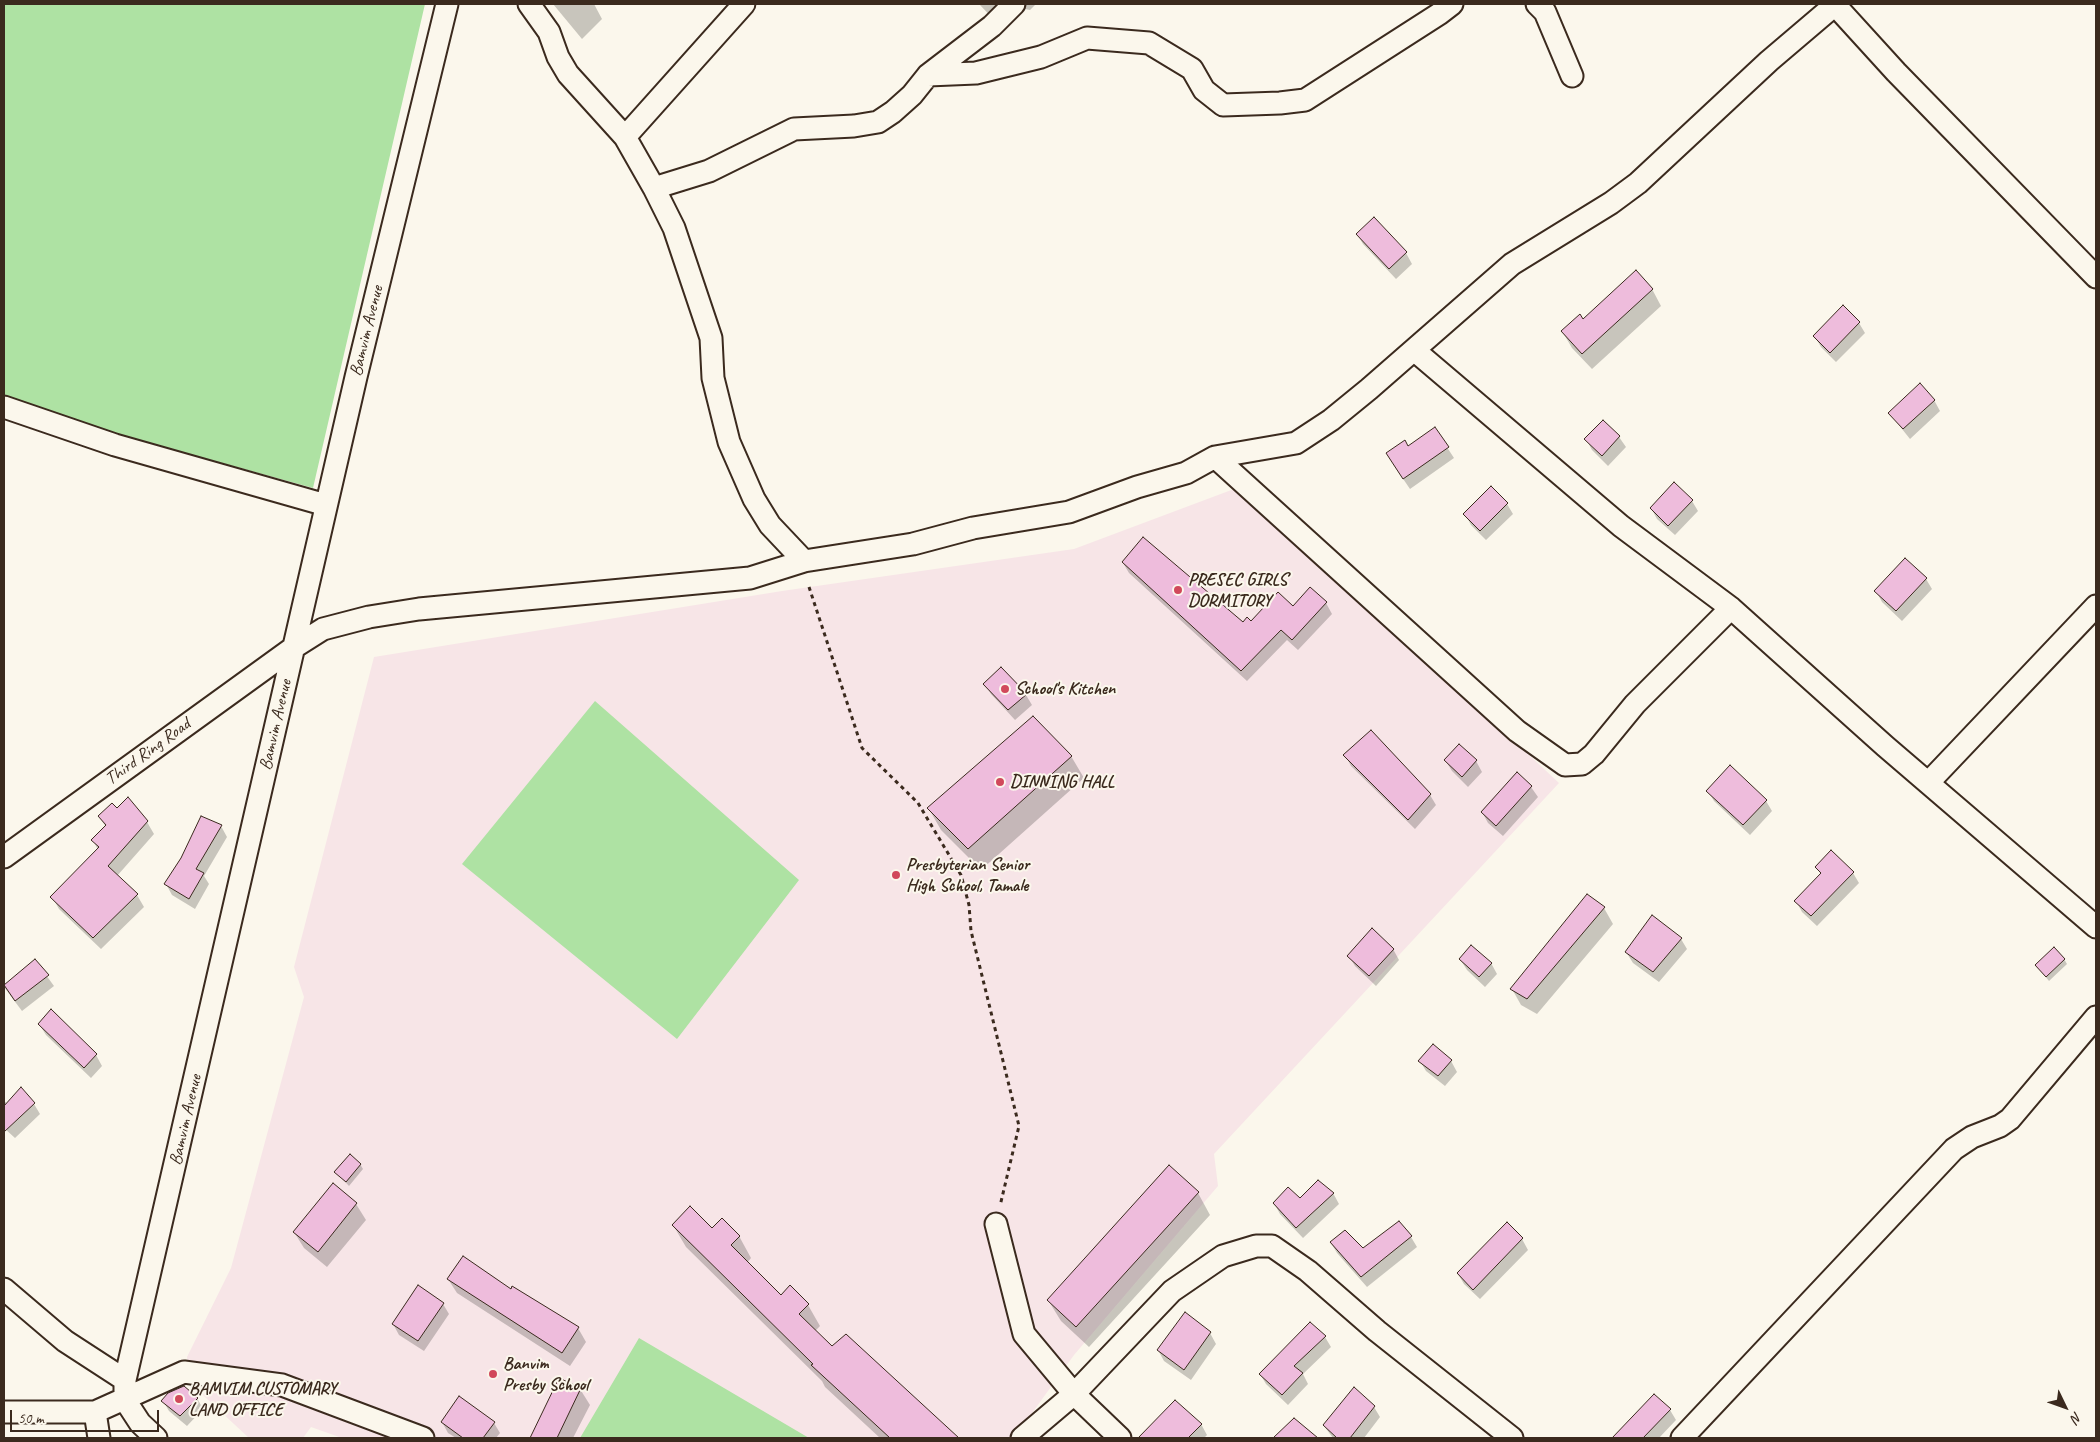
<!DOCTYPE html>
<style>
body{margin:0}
#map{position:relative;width:2100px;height:1442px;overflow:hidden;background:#fbf7ec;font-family:Caveat,sans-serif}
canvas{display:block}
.frame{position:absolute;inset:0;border:5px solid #3b2a1e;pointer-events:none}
.north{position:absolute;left:2040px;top:1382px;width:50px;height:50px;-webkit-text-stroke:4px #fbf7ec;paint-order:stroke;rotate:132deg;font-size:14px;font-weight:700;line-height:20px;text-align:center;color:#3b2a1e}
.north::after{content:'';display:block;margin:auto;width:18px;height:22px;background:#3b2a1e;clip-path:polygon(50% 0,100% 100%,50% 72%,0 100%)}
.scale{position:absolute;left:10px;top:1410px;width:149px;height:22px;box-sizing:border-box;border:2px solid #3b2a1e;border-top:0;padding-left:6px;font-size:15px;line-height:18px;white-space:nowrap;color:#3b2a1e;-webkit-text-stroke:4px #fbf7ec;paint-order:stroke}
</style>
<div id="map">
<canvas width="2100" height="1442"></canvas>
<div class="frame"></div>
<div class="north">N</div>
<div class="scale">50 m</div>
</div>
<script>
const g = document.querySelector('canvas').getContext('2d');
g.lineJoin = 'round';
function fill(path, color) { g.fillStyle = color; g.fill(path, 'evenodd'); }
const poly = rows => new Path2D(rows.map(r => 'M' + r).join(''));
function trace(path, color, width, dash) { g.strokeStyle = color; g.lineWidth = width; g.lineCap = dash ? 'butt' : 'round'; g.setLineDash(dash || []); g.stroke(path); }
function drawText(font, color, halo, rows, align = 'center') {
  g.font = font + ' Caveat,sans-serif'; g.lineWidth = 4; g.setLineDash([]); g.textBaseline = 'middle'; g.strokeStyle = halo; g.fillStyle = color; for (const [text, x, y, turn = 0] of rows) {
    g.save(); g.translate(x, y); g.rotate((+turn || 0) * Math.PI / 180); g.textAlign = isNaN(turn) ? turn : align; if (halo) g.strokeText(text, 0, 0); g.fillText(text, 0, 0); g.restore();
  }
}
fill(poly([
 [1242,486,1559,783,1214,1154,1218,1186,1074,1355,1014,1438,342,1438,311,1427,303,1438,249,1438,191,1384,187,1357,231,1268,304,997,294,967,374,657,782,591,1074,549]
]), '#f7e5e7');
fill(poly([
 [4,4,425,4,313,488,76,423,4,396],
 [595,701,799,880,677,1039,462,864],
 [639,1338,809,1438,580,1438]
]), '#aee2a3');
fill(poly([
 [553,4,594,4,602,19,582,39],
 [979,4,1036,4,1030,10,1020,8,1000,26],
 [1374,218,1406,253,1412,264,1396,279,1363,244,1357,234],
 [1652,289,1661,306,1592,369,1572,348,1562,331],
 [1859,323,1865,333,1836,362,1821,347,1815,337],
 [1934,400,1940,411,1910,439,1890,414],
 [1603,421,1619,437,1626,447,1608,466,1592,450,1586,439],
 [1435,429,1454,458,1410,489,1393,464],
 [1692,501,1698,511,1675,535,1657,519,1651,508],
 [1507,504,1513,514,1486,540,1471,525,1465,514],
 [1123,563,1243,623,1251,623,1293,607,1326,603,1332,614,1298,650,1287,640,1247,681,1129,573],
 [1926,579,1932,589,1902,621,1882,602,1876,591],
 [985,684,1026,695,1032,705,1015,720,991,694],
 [1459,746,1476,761,1482,772,1468,787,1452,771,1445,760],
 [1345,755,1430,795,1436,805,1415,829,1351,766],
 [1071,756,1084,778,981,870,941,830,929,809],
 [1517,774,1531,787,1538,797,1503,836,1488,823,1482,812],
 [1708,791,1766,801,1772,811,1750,835,1714,801],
 [117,810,147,822,154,834,117,876,137,895,144,907,101,949,59,909,52,897,98,850,93,840,106,827,99,817],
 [221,826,227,837,204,876,209,884,195,909,172,895,166,884],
 [1817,867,1853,873,1859,883,1817,926,1802,912,1796,901,1821,875],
 [1604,908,1613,924,1537,1014,1521,1005,1512,989],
 [1681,939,1687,949,1659,982,1633,963,1626,952],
 [1393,949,1399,960,1376,986,1355,966,1349,956],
 [1460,959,1491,963,1497,974,1485,987,1467,970],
 [2064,959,2067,964,2049,981,2036,965],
 [35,960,54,986,22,1011,4,987],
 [51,1010,96,1055,102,1066,91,1078,46,1035,39,1024],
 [1420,1061,1451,1061,1457,1072,1445,1086,1426,1071],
 [4,1101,8,1104,34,1104,40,1114,15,1138,4,1128],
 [360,1164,363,1169,349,1186,336,1172],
 [333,1185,356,1204,366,1220,327,1267,304,1248,294,1232],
 [1198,1193,1210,1215,1089,1347,1061,1321,1048,1300],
 [1333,1193,1339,1204,1303,1238,1280,1214,1274,1203],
 [1507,1224,1522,1239,1528,1250,1480,1299,1464,1284,1458,1274],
 [673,1225,712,1230,739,1236,751,1258,747,1263,781,1296,808,1305,820,1326,815,1331,832,1348,846,1336,957,1438,880,1438,825,1387,822,1381,686,1247],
 [1411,1237,1417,1247,1367,1287,1337,1253,1331,1243,1363,1250],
 [448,1279,511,1290,578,1328,586,1342,570,1366,457,1293],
 [443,1304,449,1314,424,1351,399,1335,393,1324],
 [1210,1333,1216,1344,1191,1380,1164,1361,1158,1350],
 [1325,1337,1331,1347,1303,1374,1308,1384,1288,1405,1266,1384,1260,1374],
 [560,1379,580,1389,590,1405,573,1438,531,1438],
 [1654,1395,1670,1410,1676,1420,1659,1438,1614,1438],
 [197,1398,203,1409,187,1426,169,1411,163,1401],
 [1374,1407,1380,1417,1364,1438,1333,1438,1324,1426],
 [442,1422,494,1423,500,1433,496,1438,456,1438,448,1433],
 [1201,1424,1207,1435,1204,1438,1149,1438,1145,1432]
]), '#0003');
const building = poly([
 [1374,217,1407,252,1389,269,1356,234,1374,217],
 [1636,270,1653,289,1582,354,1561,331,1580,314,1583,319,1636,270],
 [1843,305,1860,322,1830,353,1813,336,1843,305],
 [1920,383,1935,400,1903,429,1888,413,1920,383],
 [1603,420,1620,436,1602,456,1584,439,1603,420],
 [1435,427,1449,447,1403,479,1386,453,1405,440,1408,446,1435,427],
 [1674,482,1693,500,1668,526,1650,508,1674,482],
 [1491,486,1508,503,1480,531,1463,514,1491,486],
 [1143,537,1243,622,1247,617,1251,621,1278,592,1293,606,1310,587,1327,602,1292,640,1281,630,1241,671,1122,562,1143,537],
 [1905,558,1927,578,1896,611,1874,591,1905,558],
 [1001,667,1027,694,1008,710,983,684,1001,667],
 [1033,716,1072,756,968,849,927,808,1033,716],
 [1371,730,1431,794,1408,820,1343,755,1371,730],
 [1459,744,1477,760,1462,777,1444,760,1459,744],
 [1730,765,1767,800,1743,825,1706,791,1730,765],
 [1517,772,1532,786,1496,826,1481,812,1517,772],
 [128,797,148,821,108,866,138,894,93,938,50,897,99,847,91,840,106,825,98,816,112,803,117,808,128,797],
 [201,816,222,825,196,869,204,873,189,899,164,884,181,858,201,816],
 [1831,850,1854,872,1811,916,1794,901,1821,873,1815,867,1831,850],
 [1587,894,1605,907,1527,999,1510,989,1587,894],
 [1652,915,1682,938,1653,972,1625,952,1652,915],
 [1372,928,1394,949,1369,976,1347,956,1372,928],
 [1471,945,1492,963,1479,977,1459,959,1471,945],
 [2054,947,2065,959,2046,977,2035,965,2054,947],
 [35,959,49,975,15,1001,4,985,35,959],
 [51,1009,97,1054,84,1068,38,1024,51,1009],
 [1433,1044,1452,1060,1438,1076,1418,1061,1433,1044],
 [21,1087,35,1103,4,1132,4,1106,21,1087],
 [350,1154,361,1164,346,1182,334,1172,350,1154],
 [1169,1165,1199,1192,1076,1327,1047,1300,1169,1165],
 [1318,1180,1334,1193,1296,1228,1273,1203,1288,1187,1300,1198,1318,1180],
 [333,1183,357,1203,318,1252,293,1232,333,1183],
 [690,1206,712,1228,722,1218,740,1236,731,1245,781,1295,790,1285,809,1304,799,1314,832,1346,846,1334,959,1438,890,1438,811,1365,813,1364,672,1225,690,1206],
 [1399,1221,1412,1236,1361,1277,1330,1242,1345,1230,1363,1248,1399,1221],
 [1507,1222,1523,1238,1473,1290,1457,1273,1507,1222],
 [463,1256,511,1289,512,1286,579,1327,562,1353,447,1279,463,1256],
 [418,1285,444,1303,418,1341,392,1324,418,1285],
 [1185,1312,1211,1332,1184,1370,1157,1350,1185,1312],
 [1310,1322,1326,1336,1294,1366,1303,1373,1282,1395,1259,1374,1310,1322],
 [559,1378,581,1388,557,1438,530,1438,559,1378],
 [184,1386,198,1398,180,1416,161,1401,168,1393,184,1386],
 [1354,1387,1375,1406,1350,1438,1337,1438,1323,1425,1354,1387],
 [1654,1394,1671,1409,1643,1438,1612,1438,1654,1394],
 [459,1396,495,1422,483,1438,463,1438,441,1422,459,1396],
 [1175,1400,1202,1424,1188,1438,1138,1438,1175,1400],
 [1294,1418,1318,1438,1273,1438,1294,1418]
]);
fill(building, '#eebcdc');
trace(building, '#3b2a1e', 1);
const minor = poly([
 [529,4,549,32,558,57,568,74,625,137,654,188,674,228,711,338,713,378,729,442,754,499,770,525,804,561],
 [1537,4,1545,12,1572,76],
 [1835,5,1896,72,2096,277],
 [928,75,976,73,1041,57,1087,38,1149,43,1192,69,1204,90,1223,105,1280,103,1305,100,1439,14,1452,4],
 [625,137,744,4],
 [654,188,709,171,794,129,854,126,878,122,893,112,912,95,928,75,992,26,1014,4],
 [1414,350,1621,526,1731,608,1885,746,2096,927],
 [4,407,115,445,326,505],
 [1215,457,1517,731,1565,765,1582,764,1594,754,1635,704,1731,608],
 [1928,783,2096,606],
 [4,857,293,648,323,629,369,617,419,609,750,578,804,561,913,544,973,528,1069,512,1137,487,1186,473,1215,457,1296,443,1331,420,1369,389,1512,264,1611,203,1638,183,1769,61,1836,4],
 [996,1224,1024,1334,1074,1394,1120,1438],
 [4,1289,65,1341,125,1380],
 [4,1412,95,1412,184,1372,282,1385,423,1438],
 [95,1412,99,1438],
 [156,1438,140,1423,125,1400,125,1380,356,377,447,4],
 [1022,1438,1074,1394,1172,1291,1223,1256,1256,1246,1272,1246,1308,1271,1377,1331,1512,1438],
 [1682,1438,1954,1149,1972,1137,2000,1126,2010,1119,2096,1017]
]);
trace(minor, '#3b2a1e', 25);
trace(poly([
 [809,587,862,748,918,803,961,875,969,905,971,931,1019,1126,1000,1206]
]), '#3b2a1e', 3, [4, 4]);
trace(minor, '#fbf7ec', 21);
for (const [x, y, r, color] of [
 [1178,590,5,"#d1495b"],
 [1005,689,5,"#d1495b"],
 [1000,782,5,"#d1495b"],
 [896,875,5,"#d1495b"],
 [493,1374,5,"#d1495b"],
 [179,1399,5,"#d1495b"]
]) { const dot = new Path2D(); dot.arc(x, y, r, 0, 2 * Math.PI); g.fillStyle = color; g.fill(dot); trace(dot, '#fbf7ec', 2); }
drawText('18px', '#3b2a1e', '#fbf7ec', [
 ["Bamvim Avenue",367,331,-76],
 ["Bamvim Avenue",276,725,-77],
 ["Third Ring Road",148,752,-36],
 ["Bamvim Avenue",186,1120,-77]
]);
drawText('bold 18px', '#3b2a1e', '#fbf7ec', [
 ["PRESEC GIRLS",1188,580],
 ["DORMITORY",1188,601],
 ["School's Kitchen",1015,689],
 ["DINNING HALL",1010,782],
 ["Presbyterian Senior",906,865],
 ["High School, Tamale",906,886],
 ["Banvim",503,1364],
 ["Presby School",503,1385],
 ["BAMVIM CUSTOMARY",189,1389],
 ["LAND OFFICE",189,1410]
], 'left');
</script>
